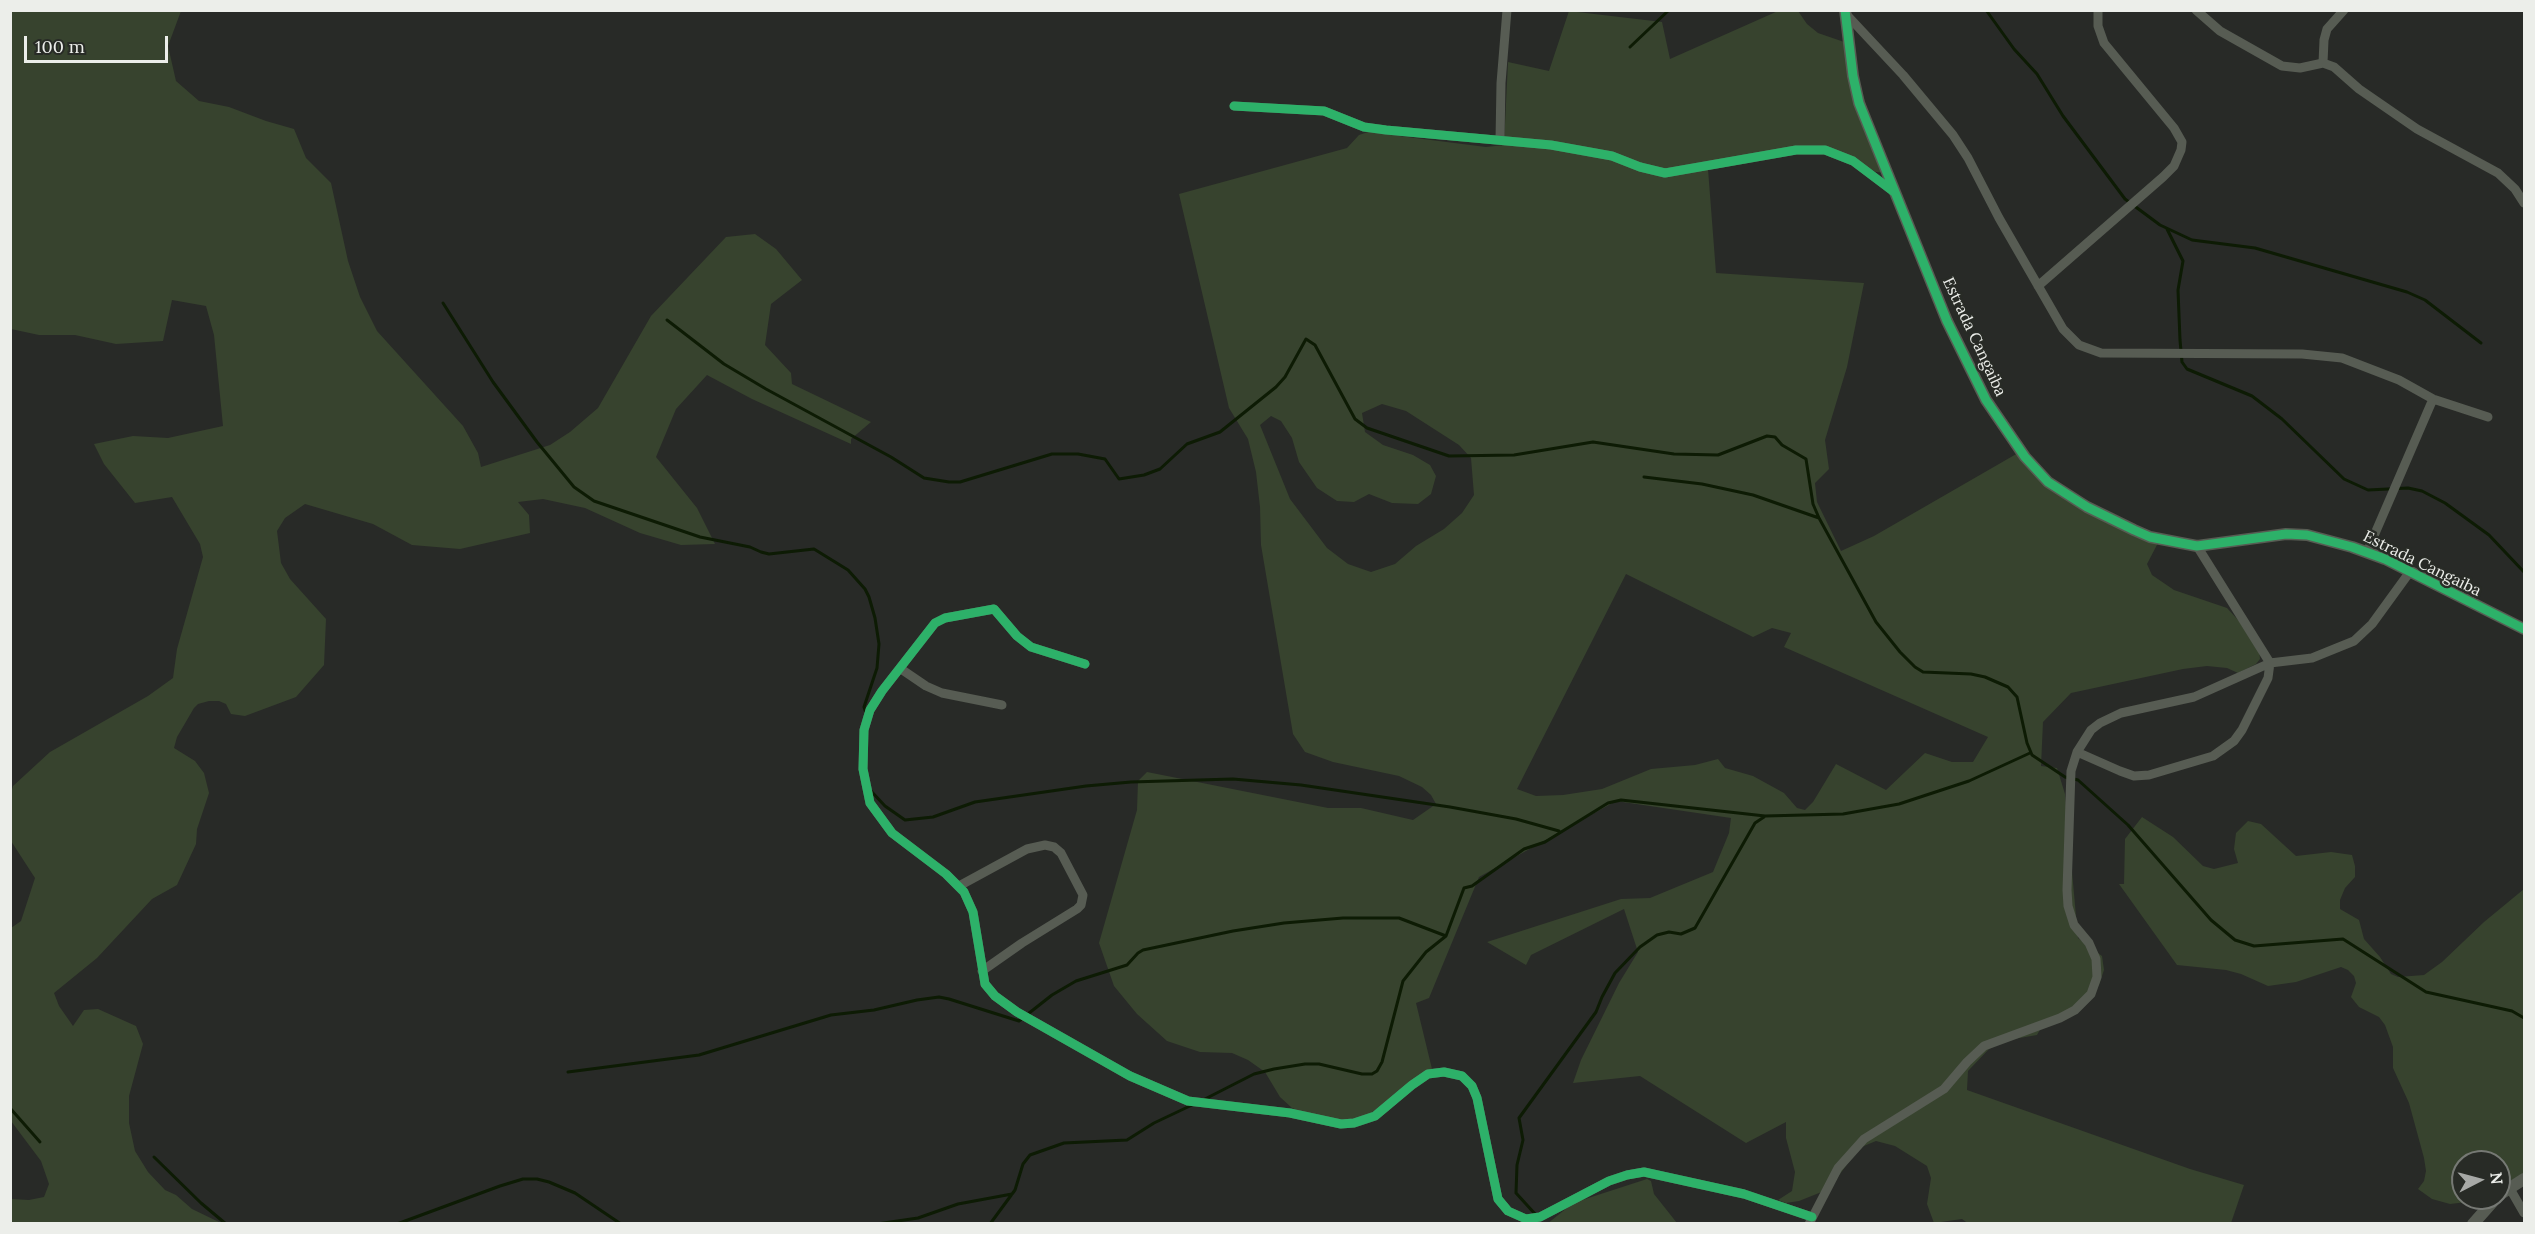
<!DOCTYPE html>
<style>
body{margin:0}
#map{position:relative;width:2535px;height:1234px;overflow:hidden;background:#282a27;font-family:Lora,serif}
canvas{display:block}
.frame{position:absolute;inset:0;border:12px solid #eceeea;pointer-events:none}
.north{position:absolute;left:2451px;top:1150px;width:60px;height:60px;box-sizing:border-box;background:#282b26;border:2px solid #767974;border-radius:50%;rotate:84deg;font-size:16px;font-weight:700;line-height:24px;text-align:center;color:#eceeea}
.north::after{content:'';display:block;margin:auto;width:21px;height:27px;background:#a7a9a6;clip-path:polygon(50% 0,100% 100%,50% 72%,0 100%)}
.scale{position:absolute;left:24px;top:36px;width:144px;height:27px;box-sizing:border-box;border:3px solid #eceeea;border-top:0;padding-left:8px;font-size:18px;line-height:21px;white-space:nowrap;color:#eceeea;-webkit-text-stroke:4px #282b26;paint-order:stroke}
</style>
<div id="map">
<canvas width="2535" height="1234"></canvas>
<div class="frame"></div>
<div class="north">N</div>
<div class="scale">100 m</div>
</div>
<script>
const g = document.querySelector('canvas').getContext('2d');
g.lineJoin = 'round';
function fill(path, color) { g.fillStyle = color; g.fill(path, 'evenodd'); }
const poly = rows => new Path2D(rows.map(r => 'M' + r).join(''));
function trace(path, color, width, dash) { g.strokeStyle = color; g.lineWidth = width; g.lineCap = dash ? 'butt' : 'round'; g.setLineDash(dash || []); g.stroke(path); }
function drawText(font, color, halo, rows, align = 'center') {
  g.font = font + ' Lora,serif'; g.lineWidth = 5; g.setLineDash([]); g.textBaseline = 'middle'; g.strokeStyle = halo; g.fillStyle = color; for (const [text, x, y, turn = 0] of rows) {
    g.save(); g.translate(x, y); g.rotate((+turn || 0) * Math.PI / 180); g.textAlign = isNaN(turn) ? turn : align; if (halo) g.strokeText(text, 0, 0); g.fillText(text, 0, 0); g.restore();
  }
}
fill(poly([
 [11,10,181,11,168,46,176,81,199,101,229,107,266,121,294,129,306,158,331,183,348,261,360,297,377,331,463,426,478,453,481,467,550,445,570,432,598,408,651,316,726,237,755,234,776,249,802,280,771,304,765,345,791,373,792,384,871,422,851,439,851,444,752,399,707,375,676,409,656,457,697,508,715,544,681,545,640,533,585,508,543,499,518,502,529,515,530,533,460,549,412,545,373,524,305,504,285,518,277,531,281,563,290,579,326,619,324,665,296,697,245,716,231,714,226,704,219,701,209,701,198,704,194,708,177,737,174,748,195,761,204,773,209,793,197,829,196,844,177,885,152,899,97,958,54,993,59,1006,73,1026,84,1010,98,1009,136,1026,143,1044,129,1096,129,1123,135,1151,148,1172,165,1190,176,1195,192,1209,221,1223,11,1223,11,1199,29,1200,44,1197,49,1184,41,1161,11,1121,11,928,21,921,35,878,11,841,11,793,13,786,50,752,148,696,173,678,177,649,203,557,200,544,172,497,135,503,104,464,94,444,133,436,168,438,223,426,214,335,206,306,172,300,163,341,116,344,75,335,39,335,11,329],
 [1569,11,1662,22,1670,59,1778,11,1798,11,1807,24,1818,33,1847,43,1887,173,1876,172,1852,160,1813,151,1708,169,1716,273,1864,283,1847,367,1825,440,1829,469,1815,483,1817,502,1841,551,1874,536,2018,453,2037,474,2159,541,2147,564,2152,575,2174,590,2227,608,2250,633,2259,648,2260,659,2256,664,2238,673,2227,668,2207,666,2183,669,2071,693,2043,722,2041,766,2057,768,2065,794,2078,938,2102,956,2104,970,2099,985,2086,999,2042,1026,2037,1035,2008,1040,1989,1049,1968,1071,1967,1090,2190,1169,2244,1185,2231,1223,1969,1224,1962,1219,1934,1223,1927,1204,1931,1178,1927,1166,1895,1146,1876,1141,1859,1148,1829,1189,1799,1201,1786,1203,1778,1200,1792,1191,1795,1172,1786,1138,1786,1122,1746,1143,1640,1076,1573,1083,1581,1060,1619,983,1638,952,1624,909,1531,955,1526,965,1487,942,1621,899,1650,898,1713,872,1729,833,1731,818,1616,801,1479,877,1429,998,1416,1003,1432,1069,1364,1118,1347,1121,1321,1119,1292,1108,1280,1097,1265,1072,1248,1060,1232,1053,1200,1052,1167,1041,1137,1014,1114,986,1099,943,1137,810,1138,781,1147,772,1328,808,1361,808,1413,820,1436,804,1431,795,1422,787,1399,776,1333,762,1305,752,1293,734,1261,545,1260,507,1256,472,1248,439,1229,408,1179,194,1347,148,1359,135,1368,132,1486,147,1504,145,1508,62,1549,71],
 [1382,404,1406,411,1459,445,1471,458,1474,495,1462,513,1444,529,1416,546,1395,564,1371,572,1348,564,1327,548,1290,499,1260,425,1271,416,1281,421,1292,438,1299,462,1317,488,1337,501,1354,502,1369,494,1392,503,1418,504,1431,494,1436,476,1430,465,1413,455,1383,445,1365,432,1362,413],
 [1626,574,1753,637,1772,628,1791,633,1784,647,1988,737,1973,762,1952,762,1925,753,1886,790,1836,764,1813,802,1805,810,1797,808,1784,793,1753,776,1725,768,1718,759,1695,765,1651,769,1602,789,1563,795,1536,796,1517,789],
 [2142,817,2173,837,2203,866,2214,869,2238,863,2234,849,2236,833,2248,821,2261,824,2296,856,2331,852,2352,855,2355,866,2355,877,2345,888,2340,900,2340,909,2359,920,2364,939,2380,957,2391,974,2398,977,2424,975,2442,962,2484,922,2524,889,2524,1174,2499,1187,2499,1162,2463,1162,2463,1198,2486,1198,2484,1200,2450,1204,2432,1199,2418,1189,2424,1181,2426,1171,2424,1158,2409,1103,2393,1068,2393,1047,2385,1025,2379,1017,2359,1007,2351,997,2356,983,2354,976,2348,970,2341,967,2296,982,2268,986,2241,974,2226,970,2177,965,2119,884,2124,884,2125,839],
 [1647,1179,1651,1181,1654,1194,1677,1223,1547,1224,1573,1203]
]), '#37432e');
trace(poly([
 [1986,10,2014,49,2037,74,2063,116,2125,199,2160,225,2192,240,2255,248,2407,292,2425,300,2481,343],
 [1630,47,1669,10],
 [2167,229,2183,261,2178,290,2180,340,2182,362,2187,369,2252,396,2282,419,2344,479,2368,490,2408,488,2422,491,2445,503,2489,535,2524,572],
 [443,303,493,382,537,442,574,487,594,501,700,537,750,547,761,552,769,554,814,549,848,570,865,589,869,597,875,618,879,644,877,668,864,707,866,713],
 [667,320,724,364,766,389,891,457,924,478,949,482,960,482,1052,454,1078,454,1105,459,1119,479,1144,475,1160,469,1187,444,1220,432,1276,387,1285,377,1306,339,1315,345,1355,419,1367,428,1449,456,1514,455,1593,442,1674,454,1718,455,1767,436,1775,437,1782,445,1806,459,1813,504,1819,518,1876,622,1900,652,1915,667,1923,672,1971,674,1985,677,2008,687,2017,697,2027,743,2032,755,2065,777,2078,780,2128,825,2211,920,2235,940,2254,946,2343,939,2426,992,2512,1011,2524,1018],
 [1644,477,1702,484,1753,495,1819,518],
 [871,791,885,806,905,820,933,817,975,802,1086,786,1131,782,1233,779,1301,785,1450,807,1516,819,1559,831],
 [568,1072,699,1055,831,1015,874,1010,917,1000,939,997,949,999,1019,1021,1052,995,1076,981,1127,965,1138,953,1143,950,1233,931,1284,923,1343,918,1399,918,1446,936],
 [1203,1100,1254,1074,1274,1069,1305,1064,1319,1064,1362,1074,1372,1074,1377,1071,1382,1062,1403,981,1426,952,1446,936,1464,888,1472,886,1524,849,1545,842,1608,803,1621,800,1765,816,1843,814,1899,804,1969,781,2030,753],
 [10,1108,40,1142],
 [154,1157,201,1203,226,1224],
 [1536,1215,1516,1193,1517,1165,1523,1140,1519,1118,1596,1012,1602,997,1615,973,1640,947,1657,935,1669,932,1681,934,1695,928,1755,823,1764,817],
 [397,1224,500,1186,523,1179,537,1179,549,1182,575,1193,621,1224],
 [877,1224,918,1218,958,1204,1012,1194],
 [990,1224,1015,1190,1023,1164,1030,1155,1064,1143,1127,1140,1154,1123,1192,1105]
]), '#0d1b04', 3);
trace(poly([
 [2196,10,2220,31,2282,66,2300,68,2323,63,2334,67,2359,89,2417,129,2498,173,2515,189,2524,203],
 [1845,13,1903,75,1953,135,1968,158,1999,218,2063,329,2079,345,2101,353,2302,354,2342,358,2399,380,2433,399,2488,417],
 [2323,63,2324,40,2327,29,2344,10],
 [1234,106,1324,111,1364,127,1386,130,1551,145,1612,156,1640,167,1665,173,1796,150,1825,150,1853,161,1894,192],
 [1500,140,1501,83,1507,10],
 [2038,286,2163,177,2174,166,2181,150,2182,142,2174,128,2104,43,2098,26,2098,10],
 [2367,552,2433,399],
 [1085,664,1031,647,1017,636,994,609,945,618,935,623,882,691,870,710,864,730,863,769,870,803,892,833,946,874,964,892,973,912,985,984,995,996,1017,1012,1130,1076,1188,1101,1290,1113,1341,1124,1354,1123,1375,1116,1412,1085,1428,1074,1444,1072,1462,1076,1472,1086,1477,1098,1498,1199,1508,1211,1526,1219,1540,1217,1609,1181,1627,1175,1644,1172,1744,1194,1812,1217],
 [901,669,926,686,942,693,1002,705],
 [2077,752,2120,771,2134,776,2149,775,2213,756,2234,741,2242,730,2268,678,2270,663,2197,546],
 [959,886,1027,849,1045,845,1054,847,1061,853,1083,895,1081,905,1077,909,1022,943,982,971],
 [2509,1187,2524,1213],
 [1809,1224,1838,1168,1864,1139,1944,1089,1967,1062,1984,1046,2060,1018,2075,1010,2091,994,2097,977,2096,959,2089,943,2074,925,2068,906,2067,890,2071,771,2077,752,2091,730,2100,723,2121,713,2194,697,2270,663,2312,658,2354,641,2372,624,2409,573]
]), '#575c53', 9);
trace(poly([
 [1845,10,1853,76,1859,103,1947,321,1986,400,2025,457,2048,482,2087,507,2134,530,2150,537,2181,543,2197,546,2286,534,2307,535,2352,547,2385,559,2524,629],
 [2499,1195,2524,1179],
 [2473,1224,2496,1198]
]), '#575c53', 12);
trace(poly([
 [1845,10,1853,76,1859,103,1947,321,1986,400,2025,457,2048,482,2087,507,2134,530,2150,537,2181,543,2197,546,2286,534,2307,535,2352,547,2385,559,2524,629],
 [1234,106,1324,111,1364,127,1386,130,1551,145,1612,156,1640,167,1665,173,1796,150,1825,150,1853,161,1894,192],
 [1085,664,1031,647,1017,636,994,609,945,618,935,623,882,691,870,710,864,730,863,769,870,803,892,833,946,874,964,892,973,912,985,984,995,996,1017,1012,1130,1076,1188,1101,1290,1113,1341,1124,1354,1123,1375,1116,1412,1085,1428,1074,1444,1072,1462,1076,1472,1086,1477,1098,1498,1199,1508,1211,1526,1219,1540,1217,1609,1181,1627,1175,1644,1172,1744,1194,1812,1217]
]), '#2db169', 9);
drawText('16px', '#eceeea', '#282b26', [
 ["Estrada Cangaiba",1974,337,65],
 ["Estrada Cangaiba",2422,564,26]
]);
</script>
